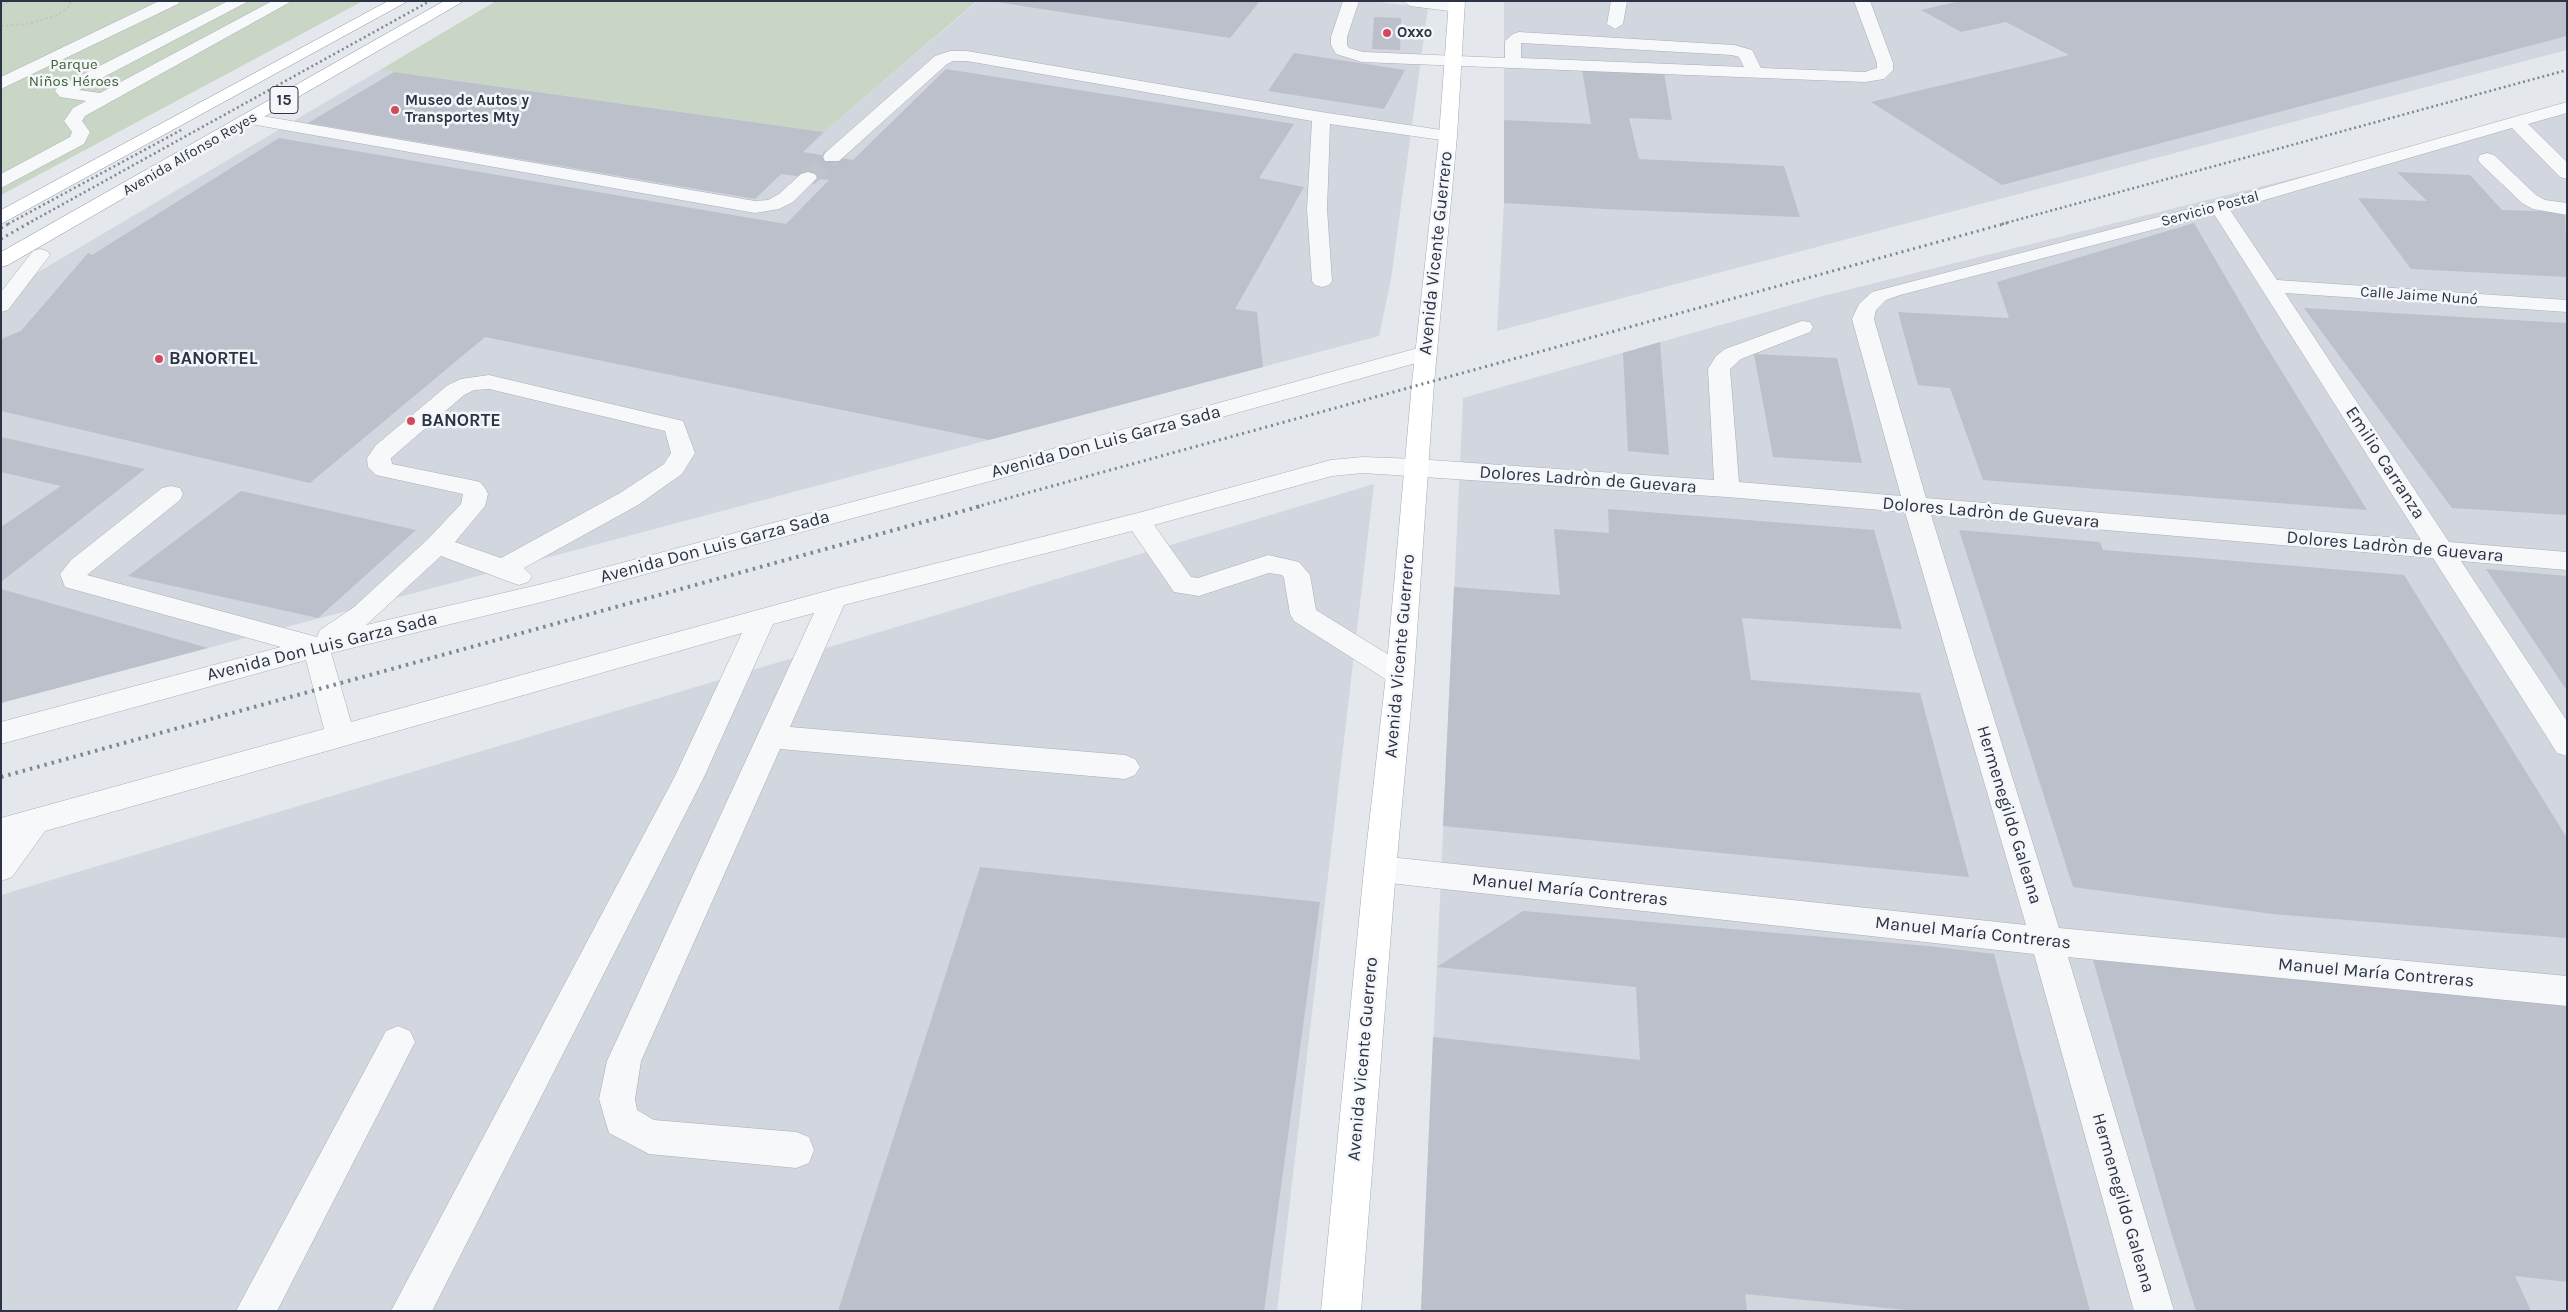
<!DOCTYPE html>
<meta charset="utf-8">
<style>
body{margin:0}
#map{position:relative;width:2568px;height:1312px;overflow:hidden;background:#e4e7ec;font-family:Karla,sans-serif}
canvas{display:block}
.frame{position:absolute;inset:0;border:2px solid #2b3445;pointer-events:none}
</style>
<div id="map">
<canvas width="2568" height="1312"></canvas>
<div class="frame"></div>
</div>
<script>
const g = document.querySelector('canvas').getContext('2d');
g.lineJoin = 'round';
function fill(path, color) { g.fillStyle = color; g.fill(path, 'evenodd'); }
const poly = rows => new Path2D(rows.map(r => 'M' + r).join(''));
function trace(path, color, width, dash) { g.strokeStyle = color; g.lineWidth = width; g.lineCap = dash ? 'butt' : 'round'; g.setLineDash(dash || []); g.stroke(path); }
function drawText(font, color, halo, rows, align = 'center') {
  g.font = font + ' Karla,sans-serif'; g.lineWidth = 5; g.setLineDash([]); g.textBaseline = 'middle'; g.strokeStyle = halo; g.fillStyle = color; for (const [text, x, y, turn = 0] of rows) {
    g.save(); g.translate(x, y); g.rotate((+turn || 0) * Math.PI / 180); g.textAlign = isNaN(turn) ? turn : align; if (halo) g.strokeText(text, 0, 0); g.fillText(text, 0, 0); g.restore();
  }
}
fill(poly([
 [978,1,1371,1,1428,8,1391,279,1379,336,1,703,1,294,380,70,824,132],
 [1504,1,2567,1,2567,50,1497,331,1504,203],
 [2567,110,2567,1311,1421,1311,1463,398,1823,296],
 [1374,484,1277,1311,1,1311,1,895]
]), '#d2d6de');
fill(poly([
 [1,1,363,1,1,195],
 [496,1,977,1,824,132,380,70]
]), '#c9d6c5');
fill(poly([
 [990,1,1260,1,1230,38],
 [1960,1,2567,1,2567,36,2002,185,1871,102,2069,55,2006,22,1961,32,1921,10],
 [1374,17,1401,18,1400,50,1372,49],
 [1294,53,1405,70,1384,109,1268,91],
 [946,69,1294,124,1259,178,1304,187,1235,309,1257,312,1263,367,989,440,485,337,310,483,1,411,1,339,21,331,88,253,92,255,279,138,786,224,829,180,781,174,755,199,308,123,394,72,824,132,803,152,853,160],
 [1582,69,1664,73,1672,120,1629,118,1639,159,1784,166,1800,217,1605,209,1504,203,1504,120,1591,124],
 [2397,172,2470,175,2502,210,2565,212,2567,277,2411,269,2358,198,2427,201],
 [2194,223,2260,336,2367,510,1983,480,1950,388,1918,385,1898,312,2009,318,1997,282],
 [2304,308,2567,323,2567,515,2452,508],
 [1660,342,1669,455,1628,451,1623,353],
 [1754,354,1837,358,1862,463,1773,457],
 [1,437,145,469,1,582,1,527,61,486,1,472],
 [241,491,416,530,318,618,128,576],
 [1608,509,1874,530,1902,629,1742,618,1751,680,1920,693,1969,877,1443,826,1454,587,1560,595,1554,529,1609,533],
 [1959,530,2100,542,2103,550,2404,575,2567,838,2567,938,2273,914,2073,887],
 [2486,569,2567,576,2567,691],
 [1,589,208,648,1,703],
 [980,867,1320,902,1264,1311,838,1311],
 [1523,911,1928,946,1994,954,2090,1311,1917,1311,1745,1294,1747,1311,1421,1311,1433,1037,1640,1060,1636,987,1437,967],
 [2093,960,2567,1004,2567,1282,2515,1276,2531,1311,2196,1311,2171,1232]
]), '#bbc0ca');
trace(poly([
 [808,178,832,157]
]), '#bfc3cb', 18, [18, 9]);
const minor = poly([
 [159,1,180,1,178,4,1,89,1,77,159,1],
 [228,1,249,1,79,90,100,93,272,1,292,1,85,116,82,121,90,132,84,144,1,188,1,174,70,137,72,132,64,121,73,108,86,101,60,97,55,91,58,87,228,1],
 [1343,1,1359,1,1347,37,1347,45,1349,48,1363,52,1505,58,1505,41,1513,34,1519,32,1734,45,1752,50,1761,68,1865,72,1877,68,1877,63,1854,1,1870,1,1893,63,1893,70,1884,79,1865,82,1362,62,1336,54,1331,45,1331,37,1343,1],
 [1521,43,1732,55,1739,57,1744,67,1521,58,1521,43],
 [1402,1,1449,1,1463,4,1465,7,1457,12,1410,6,1402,1],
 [1611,1,1627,1,1623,24,1615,29,1607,24,1611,1],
 [950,51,967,51,1321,112,1448,131,1454,132,1457,136,1454,140,1448,141,1330,124,1327,209,1332,281,1329,285,1322,287,1315,285,1312,281,1307,209,1312,121,967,61,953,61,947,64,839,161,825,161,823,157,825,153,935,56,950,51],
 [2567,102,2567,113,2528,124,2567,162,2567,179,2560,177,2512,128,2230,210,2277,280,2567,300,2567,312,2285,293,2449,542,2567,552,2567,570,2461,561,2567,721,2567,756,2557,753,2433,558,1931,515,2059,928,2567,976,2567,1006,2068,957,2174,1311,2134,1311,2034,954,1380,882,1369,878,1364,869,1369,860,1380,856,2026,925,1905,512,1727,497,1363,473,1332,476,1154,525,1191,577,1198,578,1268,555,1299,562,1310,575,1316,610,1410,668,1414,675,1410,682,1400,685,1390,682,1294,621,1290,614,1284,578,1282,575,1269,573,1199,596,1174,592,1132,531,844,605,790,727,1125,755,1135,759,1140,767,1135,775,1125,779,780,749,641,1061,635,1099,637,1110,654,1120,796,1132,809,1137,814,1150,809,1163,796,1168,649,1154,609,1133,599,1099,607,1061,814,613,773,624,704,777,432,1311,391,1311,675,776,742,633,45,831,12,877,1,881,1,818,324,729,306,660,1,744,1,722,281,647,65,587,60,574,71,560,162,488,171,486,180,488,183,494,180,500,87,575,317,637,320,630,354,607,428,539,461,504,463,494,376,475,368,467,367,458,376,445,448,385,461,379,489,375,683,421,695,453,682,474,638,505,524,568,532,576,528,582,519,585,510,582,441,556,366,625,542,584,1030,455,1418,348,1426,346,1434,348,1437,353,1434,358,1046,466,542,602,331,653,351,722,834,589,1138,513,1331,460,1363,457,1416,459,1714,480,1708,369,1716,356,1725,349,1802,321,1810,322,1813,327,1810,332,1741,359,1730,369,1739,482,1901,496,1852,319,1859,304,1872,292,2212,203,2567,102],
 [2214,214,2421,540,1926,498,1874,319,1876,310,1886,300,1900,295,2214,214],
 [489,389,665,431,671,453,664,464,620,493,501,558,455,542,485,506,488,494,485,488,480,482,471,480,392,464,391,458,464,395,474,390,489,389],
 [251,114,755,201,768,200,779,194,801,174,808,172,815,174,817,178,793,202,779,209,755,213,245,123,242,119,245,115,251,114],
 [2487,153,2494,155,2536,195,2545,200,2567,203,2567,215,2533,209,2522,203,2480,163,2478,159,2480,155,2487,153],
 [40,249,47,251,50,255,8,310,1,312,1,292,33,251,40,249],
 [398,1026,410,1031,415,1042,277,1311,236,1311,386,1031,398,1026]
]);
const major = poly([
 [1449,1,1465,1,1457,136,1434,383,1414,675,1396,869,1361,1311,1321,1311,1364,869,1386,675,1412,383,1439,136,1449,1]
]);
const highway = poly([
 [388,1,408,1,1,224,1,210,388,1],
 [444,1,464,1,8,265,1,267,1,252,444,1]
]);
trace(minor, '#a9aeb7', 1);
trace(major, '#a3abb8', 1);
trace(highway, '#8b94a3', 1);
trace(poly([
 [1,5,11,1],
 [1,26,27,24,55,16,65,10,70,5,70,1]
]), '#c2c5cb', 2, [2.5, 2.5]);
fill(minor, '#f7f8fa');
fill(major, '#fff');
fill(highway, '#fff');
trace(poly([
 [8,224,183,129],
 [27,224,430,1],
 [2002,224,2567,70]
]), '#7d8696', 2.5, [2, 3]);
trace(poly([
 [1,228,10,223],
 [1,239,29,223],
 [976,507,2007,223]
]), '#7d8696', 3, [2, 4]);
trace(poly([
 [1,777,981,506]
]), '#7d8696', 4, [2.5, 5]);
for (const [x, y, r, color] of [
 [1387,33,5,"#d1495b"],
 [395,110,5,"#d1495b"],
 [159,359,5,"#d1495b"],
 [411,421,5,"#d1495b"]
]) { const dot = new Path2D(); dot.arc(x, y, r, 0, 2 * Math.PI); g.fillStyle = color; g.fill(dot); trace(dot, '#f4f6f9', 2); }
drawText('bold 15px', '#2b3445', '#f4f6f9', [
 ["Oxxo",1397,33],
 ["Museo de Autos y",405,101],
 ["Transportes Mty",405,118]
], 'left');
drawText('15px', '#3f6138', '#f4f6f9', [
 ["Parque",74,65],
 ["Niños Héroes",74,82]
]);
drawText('15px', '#2b3445', '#f4f6f9', [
 ["Avenida Alfonso Reyes",190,154,-30],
 ["Servicio Postal",2210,209,-15],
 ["Calle Jaime Nunó",2419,296,4]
]);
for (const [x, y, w] of [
 [284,100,28]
]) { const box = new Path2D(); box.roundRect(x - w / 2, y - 13.5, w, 27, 4); g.fillStyle = '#f4f6f9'; g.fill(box); trace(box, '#2b3445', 1); }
drawText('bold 16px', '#2b3445', null, [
 ["15",284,100]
]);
drawText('18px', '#2b3445', '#f4f6f9', [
 ["Avenida Vicente Guerrero",1436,253,-84],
 ["Avenida Don Luis Garza Sada",1106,442,-15],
 ["Emilio Carranza",2385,463,57],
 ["Dolores Ladròn de Guevara",1588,480,4],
 ["Dolores Ladròn de Guevara",1991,513,5],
 ["Avenida Don Luis Garza Sada",715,547,-15],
 ["Dolores Ladròn de Guevara",2395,547,5],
 ["Avenida Don Luis Garza Sada",322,647,-14],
 ["Avenida Vicente Guerrero",1400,656,-85],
 ["Hermenegildo Galeana",2009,815,73],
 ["Manuel María Contreras",1570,890,6],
 ["Manuel María Contreras",1973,933,6],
 ["Manuel María Contreras",2376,973,5],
 ["Avenida Vicente Guerrero",1363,1059,-85],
 ["Hermenegildo Galeana",2123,1203,74]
]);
drawText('bold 18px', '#2b3445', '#f4f6f9', [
 ["BANORTEL",169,359],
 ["BANORTE",421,421]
], 'left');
</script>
